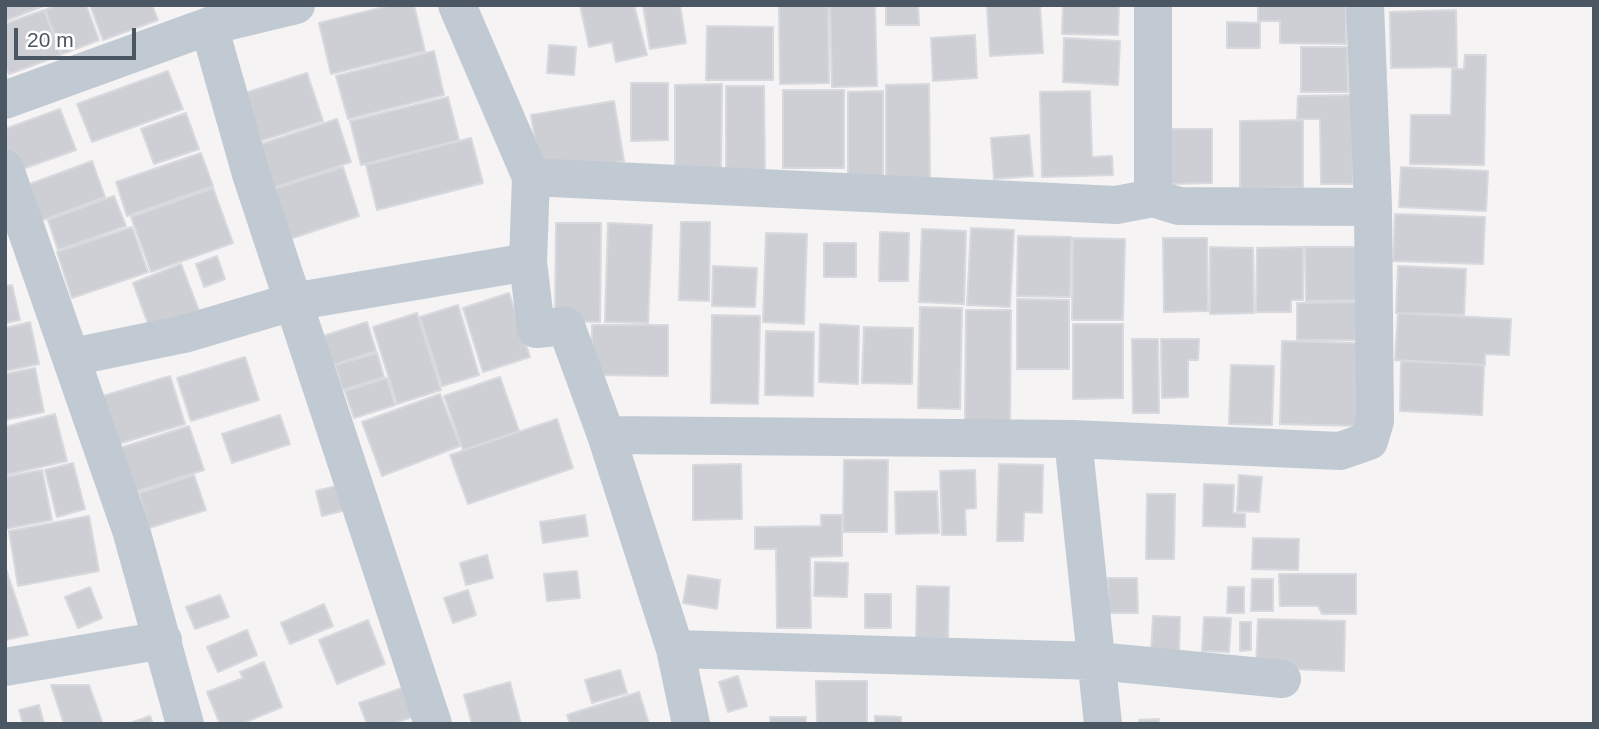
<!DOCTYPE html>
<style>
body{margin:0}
#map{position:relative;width:1599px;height:729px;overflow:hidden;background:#f5f3f3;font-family:Helvetica,sans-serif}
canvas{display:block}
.frame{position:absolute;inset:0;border:7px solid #4a5661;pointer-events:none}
.scale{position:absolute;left:14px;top:28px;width:122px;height:32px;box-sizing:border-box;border:4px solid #4a5661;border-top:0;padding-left:9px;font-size:21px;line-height:24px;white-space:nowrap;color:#4a5661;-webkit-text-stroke:5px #fff;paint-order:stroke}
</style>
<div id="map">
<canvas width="1599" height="729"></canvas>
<div class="frame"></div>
<div class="scale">20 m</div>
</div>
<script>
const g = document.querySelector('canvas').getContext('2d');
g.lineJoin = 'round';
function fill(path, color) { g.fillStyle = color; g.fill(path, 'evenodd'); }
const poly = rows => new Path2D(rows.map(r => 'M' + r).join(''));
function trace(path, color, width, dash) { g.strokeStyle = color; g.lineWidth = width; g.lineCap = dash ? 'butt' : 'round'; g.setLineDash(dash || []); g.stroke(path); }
const building = poly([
 [5,5,46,5,5,21,5,5],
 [57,5,86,5,99,40,62,54,45,10,57,5],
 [90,5,152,5,158,20,103,40,90,5],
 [392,5,414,5,425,51,331,74,319,23,392,5],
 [580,5,634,5,647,55,616,62,612,42,589,47,580,5],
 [643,5,680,5,686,43,650,49,643,5],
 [779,5,828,5,829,83,780,84,779,5],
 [830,5,875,5,877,86,832,87,830,5],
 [886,5,918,5,919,25,886,25,886,5],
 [987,5,1040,5,1043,53,990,56,987,5],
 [1063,5,1119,5,1118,35,1062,34,1063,5],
 [1258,5,1346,5,1346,44,1280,43,1280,21,1258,21,1258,5],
 [44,10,61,55,9,74,5,64,5,24,44,10],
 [1456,10,1457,67,1391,68,1390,12,1456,10],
 [1227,22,1260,23,1260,48,1227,48,1227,22],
 [707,26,773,27,773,80,706,80,707,26],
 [975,35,977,78,933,81,931,38,975,35],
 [1064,38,1120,41,1118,85,1063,82,1064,38],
 [549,45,576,47,574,75,547,73,549,45],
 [1301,47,1347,47,1348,92,1301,92,1301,47],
 [434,51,444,95,348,119,336,76,434,51],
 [1465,55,1486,55,1484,165,1410,164,1411,115,1451,115,1452,69,1464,69,1465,55],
 [168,71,183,109,92,142,77,104,168,71],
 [307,73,323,121,254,143,239,95,307,73],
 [631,83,668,83,668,140,631,141,631,83],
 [722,84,721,175,675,175,675,85,722,84],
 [929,84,930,184,886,185,886,85,929,84],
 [726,86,764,86,765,179,726,179,726,86],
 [783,90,844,90,844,168,783,168,783,90],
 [883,91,883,176,848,176,848,92,883,91],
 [1090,91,1092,157,1112,156,1113,175,1042,177,1040,92,1090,91],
 [1352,95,1353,184,1321,184,1320,119,1297,119,1298,96,1352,95],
 [448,97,459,140,361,165,350,121,448,97],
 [614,101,624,161,534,175,538,157,531,115,614,101],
 [60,109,76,150,14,172,5,147,5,129,60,109],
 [186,113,199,149,154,164,141,129,186,113],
 [337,119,351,162,270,189,255,146,337,119],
 [1303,120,1303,187,1240,188,1240,121,1303,120],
 [1170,129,1212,129,1212,183,1171,184,1170,129],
 [1029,135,1033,176,994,179,991,138,1029,135],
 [471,138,483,183,377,210,366,165,471,138],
 [201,153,213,186,127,216,116,182,201,153],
 [92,161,105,197,32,224,19,188,92,161],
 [343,167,359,216,284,241,267,191,343,167],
 [1401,167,1488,171,1486,211,1399,207,1401,167],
 [213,188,233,243,151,272,131,217,213,188],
 [114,196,126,226,58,250,48,220,114,196],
 [1395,214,1485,217,1483,264,1393,261,1395,214],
 [681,222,710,222,709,301,679,300,681,222],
 [556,223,601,223,600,322,555,321,556,223],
 [608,223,652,225,648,323,605,322,608,223],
 [132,227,148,272,72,298,57,252,132,227],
 [971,228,1014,230,1010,307,967,305,971,228],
 [922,229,966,231,964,304,919,302,922,229],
 [880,232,909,233,908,281,879,281,880,232],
 [766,233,807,234,804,324,763,322,766,233],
 [1018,236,1071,237,1070,297,1017,296,1018,236],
 [1073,238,1125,239,1123,320,1072,320,1073,238],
 [1163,238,1207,238,1208,311,1164,312,1163,238],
 [824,243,856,243,856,277,824,277,824,243],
 [1210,247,1253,248,1254,313,1210,314,1210,247],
 [1303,247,1303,300,1291,300,1291,312,1256,312,1257,248,1303,247],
 [1305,247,1360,247,1360,300,1306,301,1305,247],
 [217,256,225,279,204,287,196,264,217,256],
 [181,264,200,313,151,332,133,283,181,264],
 [713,266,757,268,755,307,712,306,713,266],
 [1398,266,1466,269,1464,315,1396,313,1398,266],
 [12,285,20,320,5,323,5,286,12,285],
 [509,293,530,357,483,372,463,308,509,293],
 [1017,299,1069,300,1069,369,1017,369,1017,299],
 [1356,302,1356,340,1297,340,1297,303,1356,302],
 [458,305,479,375,442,386,420,317,458,305],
 [920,307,962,308,960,409,918,408,920,307],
 [966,310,1011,310,1010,423,965,423,966,310],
 [417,313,441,390,397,404,373,327,417,313],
 [1398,313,1511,319,1509,355,1485,354,1485,365,1395,360,1398,313],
 [712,315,760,316,758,404,711,403,712,315],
 [30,322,39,364,5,371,5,328,30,322],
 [367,322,376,351,333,365,323,336,367,322],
 [820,324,859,326,858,384,819,382,820,324],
 [1073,324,1123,324,1123,398,1073,399,1073,324],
 [592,325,668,325,668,376,592,375,592,325],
 [864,327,913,328,912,384,862,383,864,327],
 [766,331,814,332,813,396,765,395,766,331],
 [1132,339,1158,339,1159,413,1133,413,1132,339],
 [1161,339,1199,339,1198,360,1188,360,1188,397,1162,398,1161,339],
 [1282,341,1358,343,1357,426,1280,424,1282,341],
 [377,353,384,377,343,390,335,365,377,353],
 [245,357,259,400,191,421,177,378,245,357],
 [1401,361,1484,365,1482,415,1400,411,1401,361],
 [1231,365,1274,366,1272,425,1229,424,1231,365],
 [35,368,44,412,5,420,5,374,35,368],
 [170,376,185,424,111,446,96,398,170,376],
 [500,377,519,431,463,450,444,396,500,377],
 [387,378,395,405,354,418,345,391,387,378],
 [440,394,460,446,382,476,362,422,440,394],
 [55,414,67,461,5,475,5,427,55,414],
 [280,415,290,444,232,463,222,434,280,415],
 [557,419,573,468,468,504,450,455,557,419],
 [189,426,204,470,128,494,114,450,189,426],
 [844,460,888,460,887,532,843,532,844,460],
 [73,463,85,509,57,517,45,470,73,463],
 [741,464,742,519,693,520,693,465,741,464],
 [999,464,1043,465,1042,513,1024,512,1023,541,997,541,999,464],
 [42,470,52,520,5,529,5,477,42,470],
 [975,470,976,508,965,509,966,535,942,535,940,471,975,470],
 [194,475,206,510,149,528,139,493,194,475],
 [1239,475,1262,477,1259,512,1237,511,1239,475],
 [344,484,350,509,322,516,316,491,344,484],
 [1204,484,1234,485,1233,513,1245,514,1245,527,1203,526,1204,484],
 [937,491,939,533,896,534,895,492,937,491],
 [1147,494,1175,494,1174,559,1146,559,1147,494],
 [585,515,588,536,543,543,540,522,585,515],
 [821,515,842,515,842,556,810,557,811,628,777,628,776,549,755,549,755,527,821,526,821,515],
 [89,516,99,571,18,586,9,531,89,516],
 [1253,538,1299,539,1298,570,1252,569,1253,538],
 [487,555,493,578,466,585,460,563,487,555],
 [815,562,848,563,847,597,814,596,815,562],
 [5,566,28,635,5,640,5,566],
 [577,571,580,598,547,601,544,574,577,571],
 [1279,574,1356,574,1356,614,1322,614,1318,606,1280,606,1279,574],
 [688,575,720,580,717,609,683,603,688,575],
 [1108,578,1137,578,1138,613,1108,613,1108,578],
 [1252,579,1273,579,1273,611,1251,611,1252,579],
 [917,586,949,587,948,638,916,638,917,586],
 [90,587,102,618,78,628,65,597,90,587],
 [1228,587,1244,587,1244,613,1227,613,1228,587],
 [468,590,476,615,453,623,444,598,468,590],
 [865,594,891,594,891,628,865,628,865,594],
 [220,595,229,617,195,629,186,607,220,595],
 [324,604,333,626,290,644,281,623,324,604],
 [1153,616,1180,617,1179,653,1151,652,1153,616],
 [1204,617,1231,618,1229,652,1202,651,1204,617],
 [1258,619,1345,621,1344,671,1256,668,1258,619],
 [368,620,385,664,337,684,319,640,368,620],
 [1240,622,1251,622,1251,650,1240,651,1240,622],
 [247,630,257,655,218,672,207,647,247,630],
 [264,662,282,707,241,724,220,724,207,692,243,678,240,672,264,662],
 [620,670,627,693,592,703,585,680,620,670],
 [738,676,747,706,728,712,719,682,738,676],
 [816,681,867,681,867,724,817,724,816,681],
 [510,682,521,724,472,724,464,695,510,682],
 [51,685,89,685,103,724,64,724,51,685],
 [402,688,412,717,392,724,367,724,359,703,402,688],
 [639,692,649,724,570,724,567,715,639,692],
 [39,705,44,724,23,724,19,710,39,705],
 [150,716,153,724,128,724,150,716],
 [875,716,901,717,901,724,875,724,875,716],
 [770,717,806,717,806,724,770,724,770,717],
 [1159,719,1159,724,1139,724,1139,720,1159,719]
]);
fill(building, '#cdcfd5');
trace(building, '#d7d9de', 2);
trace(poly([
 [457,5,531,177,528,262,536,329,566,326,606,435,675,649,691,724],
 [1153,5,1153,198],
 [209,26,251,174,433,724],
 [5,100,209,26,296,5],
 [5,169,131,530,185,724],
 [531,177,1116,205,1153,198,1179,206,1373,207],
 [72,357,184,334,292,302,528,262],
 [606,435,1073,439,1340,451,1369,441,1375,421,1373,207,1365,5],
 [1073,439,1103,724],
 [675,649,1097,661,1282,679],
 [5,667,163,640]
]), '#c1cad2', 38);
</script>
